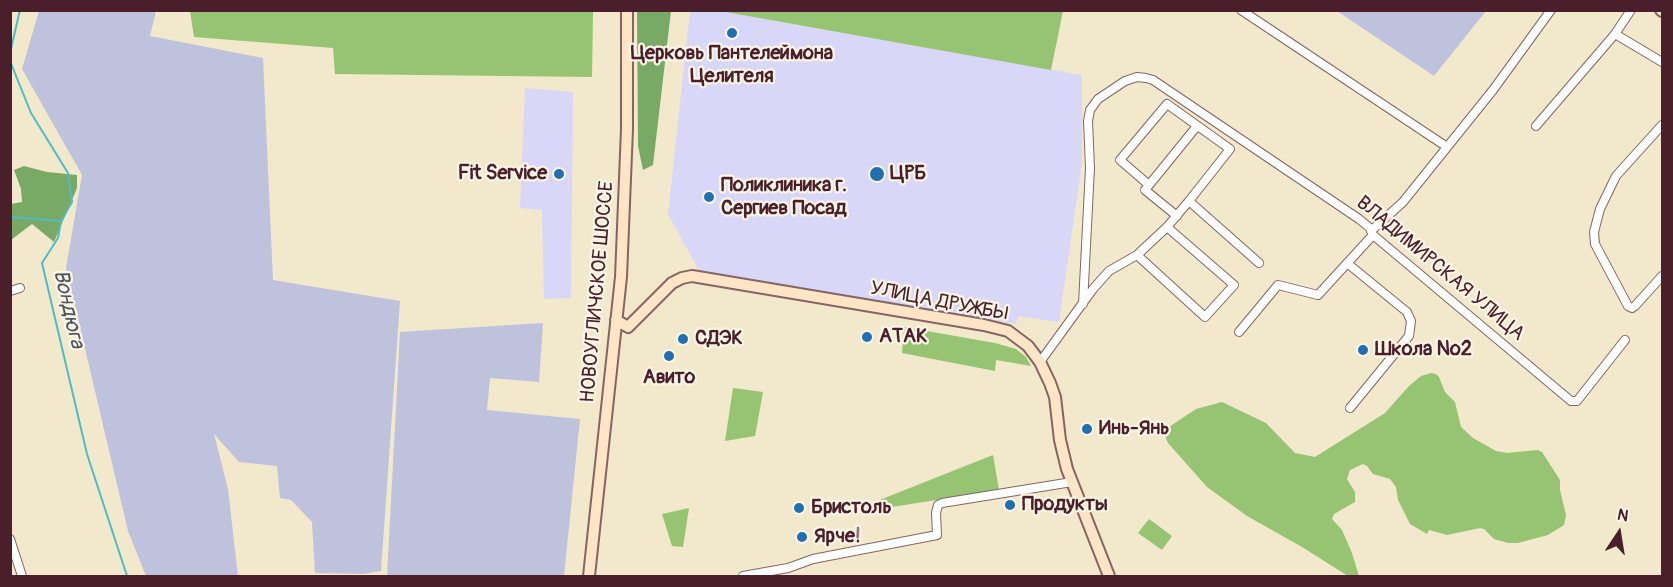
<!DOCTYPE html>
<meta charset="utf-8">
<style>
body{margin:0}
#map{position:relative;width:1673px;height:587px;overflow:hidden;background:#f2e8cc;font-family:Pangolin,sans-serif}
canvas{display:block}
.frame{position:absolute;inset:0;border:12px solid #4a1f2b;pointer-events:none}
.north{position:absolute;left:1589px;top:503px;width:60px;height:60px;-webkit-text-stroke:4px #fcf5e5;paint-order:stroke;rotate:12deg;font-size:16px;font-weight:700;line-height:24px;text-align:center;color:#4a1f2b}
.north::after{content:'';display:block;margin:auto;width:21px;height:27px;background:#4a1f2b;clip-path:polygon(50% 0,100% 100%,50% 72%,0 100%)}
</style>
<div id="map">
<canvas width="1673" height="587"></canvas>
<div class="frame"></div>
<div class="north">N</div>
</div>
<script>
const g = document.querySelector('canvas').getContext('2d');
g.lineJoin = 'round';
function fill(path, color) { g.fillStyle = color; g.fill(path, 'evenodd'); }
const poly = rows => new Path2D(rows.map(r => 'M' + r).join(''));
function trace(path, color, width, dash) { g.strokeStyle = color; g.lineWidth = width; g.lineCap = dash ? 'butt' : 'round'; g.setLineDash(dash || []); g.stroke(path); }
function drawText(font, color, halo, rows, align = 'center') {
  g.font = font + ' Pangolin,sans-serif'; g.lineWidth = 4.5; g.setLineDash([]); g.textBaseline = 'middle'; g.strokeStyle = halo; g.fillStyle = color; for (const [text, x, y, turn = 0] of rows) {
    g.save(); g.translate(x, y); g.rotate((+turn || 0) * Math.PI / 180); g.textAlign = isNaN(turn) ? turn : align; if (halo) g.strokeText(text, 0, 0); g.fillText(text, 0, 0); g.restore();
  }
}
fill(poly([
 [690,11,720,11,1082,75,1082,163,1059,322,1018,316,1016,324,699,271,668,214],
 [525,88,573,92,571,298,544,299,542,210,520,208]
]), '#d8d7f8');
fill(poly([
 [39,11,156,11,150,36,263,58,273,280,400,301,381,571,364,574,315,573,312,522,291,500,280,498,277,466,239,462,214,434,228,489,238,576,146,576,128,531,66,268,82,175,22,69],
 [1337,11,1486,10,1486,11,1434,76],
 [543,323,539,382,490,378,487,410,580,419,564,576,387,576,400,332]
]), '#bfc2dd');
fill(poly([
 [190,11,593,11,592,77,335,74,333,48,194,37],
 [720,11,1063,10,1063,11,1051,70],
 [904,327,995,343,1016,349,1026,357,1031,366,996,360,995,371,902,353],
 [1431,373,1436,374,1439,377,1445,392,1455,402,1461,427,1473,438,1496,451,1507,453,1538,450,1542,452,1560,480,1560,490,1566,515,1564,525,1548,535,1518,543,1508,543,1494,539,1484,529,1480,528,1447,535,1429,530,1427,534,1410,524,1398,500,1396,487,1390,479,1373,474,1367,466,1363,464,1350,470,1347,479,1355,492,1355,502,1334,514,1332,519,1342,530,1352,553,1359,576,1348,576,1302,547,1247,516,1207,487,1168,443,1164,434,1169,427,1196,409,1222,402,1266,423,1295,453,1315,457,1385,413,1409,386,1421,376],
 [733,388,763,392,755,436,725,441],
 [993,455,999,490,873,510,872,503],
 [689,508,683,547,672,546,662,514],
 [1149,519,1172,536,1162,550,1138,533]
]), '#96c473');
fill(poly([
 [637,11,671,11,653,165,643,170,638,146],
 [24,166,47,172,77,175,77,188,54,242,32,224,11,240,11,204,22,202,21,189,14,170]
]), '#78aa65');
trace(poly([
 [10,53,20,10],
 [10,61,31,113,68,173,72,202,61,221,58,238,42,263,87,454,127,576],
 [10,217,61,221]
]), '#4dbcc5', 2);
const street = poly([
 [1241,10,1447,147],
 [1615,34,1662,62],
 [1662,125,1616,176,1600,209,1594,232,1595,244,1628,306,1632,308,1635,306,1662,276],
 [1536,126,1615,34,1631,10],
 [1149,185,1120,160,1167,104,1230,149,1189,201],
 [1177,216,1145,190,1197,126],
 [1371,231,1403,202,1493,90,1551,10],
 [1137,255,1205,317,1234,285,1167,227],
 [1347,263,1407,312,1411,321,1409,336,1350,408],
 [10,291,20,288],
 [1083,304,1090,168,1088,121,1090,110,1098,99,1125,81,1137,77,1146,78,1153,80,1359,219,1370,228,1373,235,1571,401,1577,401,1625,340],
 [1239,332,1278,285,1318,295,1373,235],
 [1040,362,1093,289,1109,271,1137,255,1167,227,1189,201,1259,263],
 [10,539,22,576],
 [743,576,788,568,813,559,937,535,936,513,938,505,942,503,1072,482]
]);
const secondary = poly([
 [1661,10,1662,11],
 [616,320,628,327,672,283,682,278,692,276,984,325,1008,331,1028,346,1040,362,1050,383,1055,397,1060,440,1067,469,1109,576],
 [589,576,621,277,627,129,627,10]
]);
trace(street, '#856563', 10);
trace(secondary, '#856563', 14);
trace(street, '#fff', 8);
trace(secondary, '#ffe4c6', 10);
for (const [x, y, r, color] of [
 [732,33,6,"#1f6fb2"],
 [559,174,6,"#1f6fb2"],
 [877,174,8,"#1f6fb2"],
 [709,197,6,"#1f6fb2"],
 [867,337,6,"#1f6fb2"],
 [683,339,6,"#1f6fb2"],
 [1363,350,6,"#1f6fb2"],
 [669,356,6,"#1f6fb2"],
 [1087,429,6,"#1f6fb2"],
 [1010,505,6,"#1f6fb2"],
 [799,508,6,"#1f6fb2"],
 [802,537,6,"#1f6fb2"]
]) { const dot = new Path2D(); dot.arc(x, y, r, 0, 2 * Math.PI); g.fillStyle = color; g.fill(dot); trace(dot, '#fcf5e5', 2); }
drawText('bold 20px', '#4a1f2b', '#fcf5e5', [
 ["Церковь Пантелеймона",732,54,"center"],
 ["Целителя",732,77,"center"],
 ["Fit Service",547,174,"right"],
 ["ЦРБ",890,174],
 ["Поликлиника г.",721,186],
 ["Сергиев Посад",721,209],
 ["АТАК",879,337],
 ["СДЭК",695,339],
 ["Школа №2",1375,350],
 ["Авито",669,378,"center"],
 ["Инь-Янь",1099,429],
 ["Продукты",1022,505],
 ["Бристоль",811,508],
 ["Ярче!",814,537]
], 'left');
drawText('20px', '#4a1f2b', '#fcf5e5', [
 ["ВЛАДИМИРСКАЯ УЛИЦА",1440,269,40],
 ["НОВОУГЛИЧСКОЕ ШОССЕ",598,292,-85],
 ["УЛИЦА ДРУЖБЫ",939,302,11]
]);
drawText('italic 21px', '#4b5661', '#fcf5e5', [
 ["Вондюга",68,309,77]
]);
</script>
